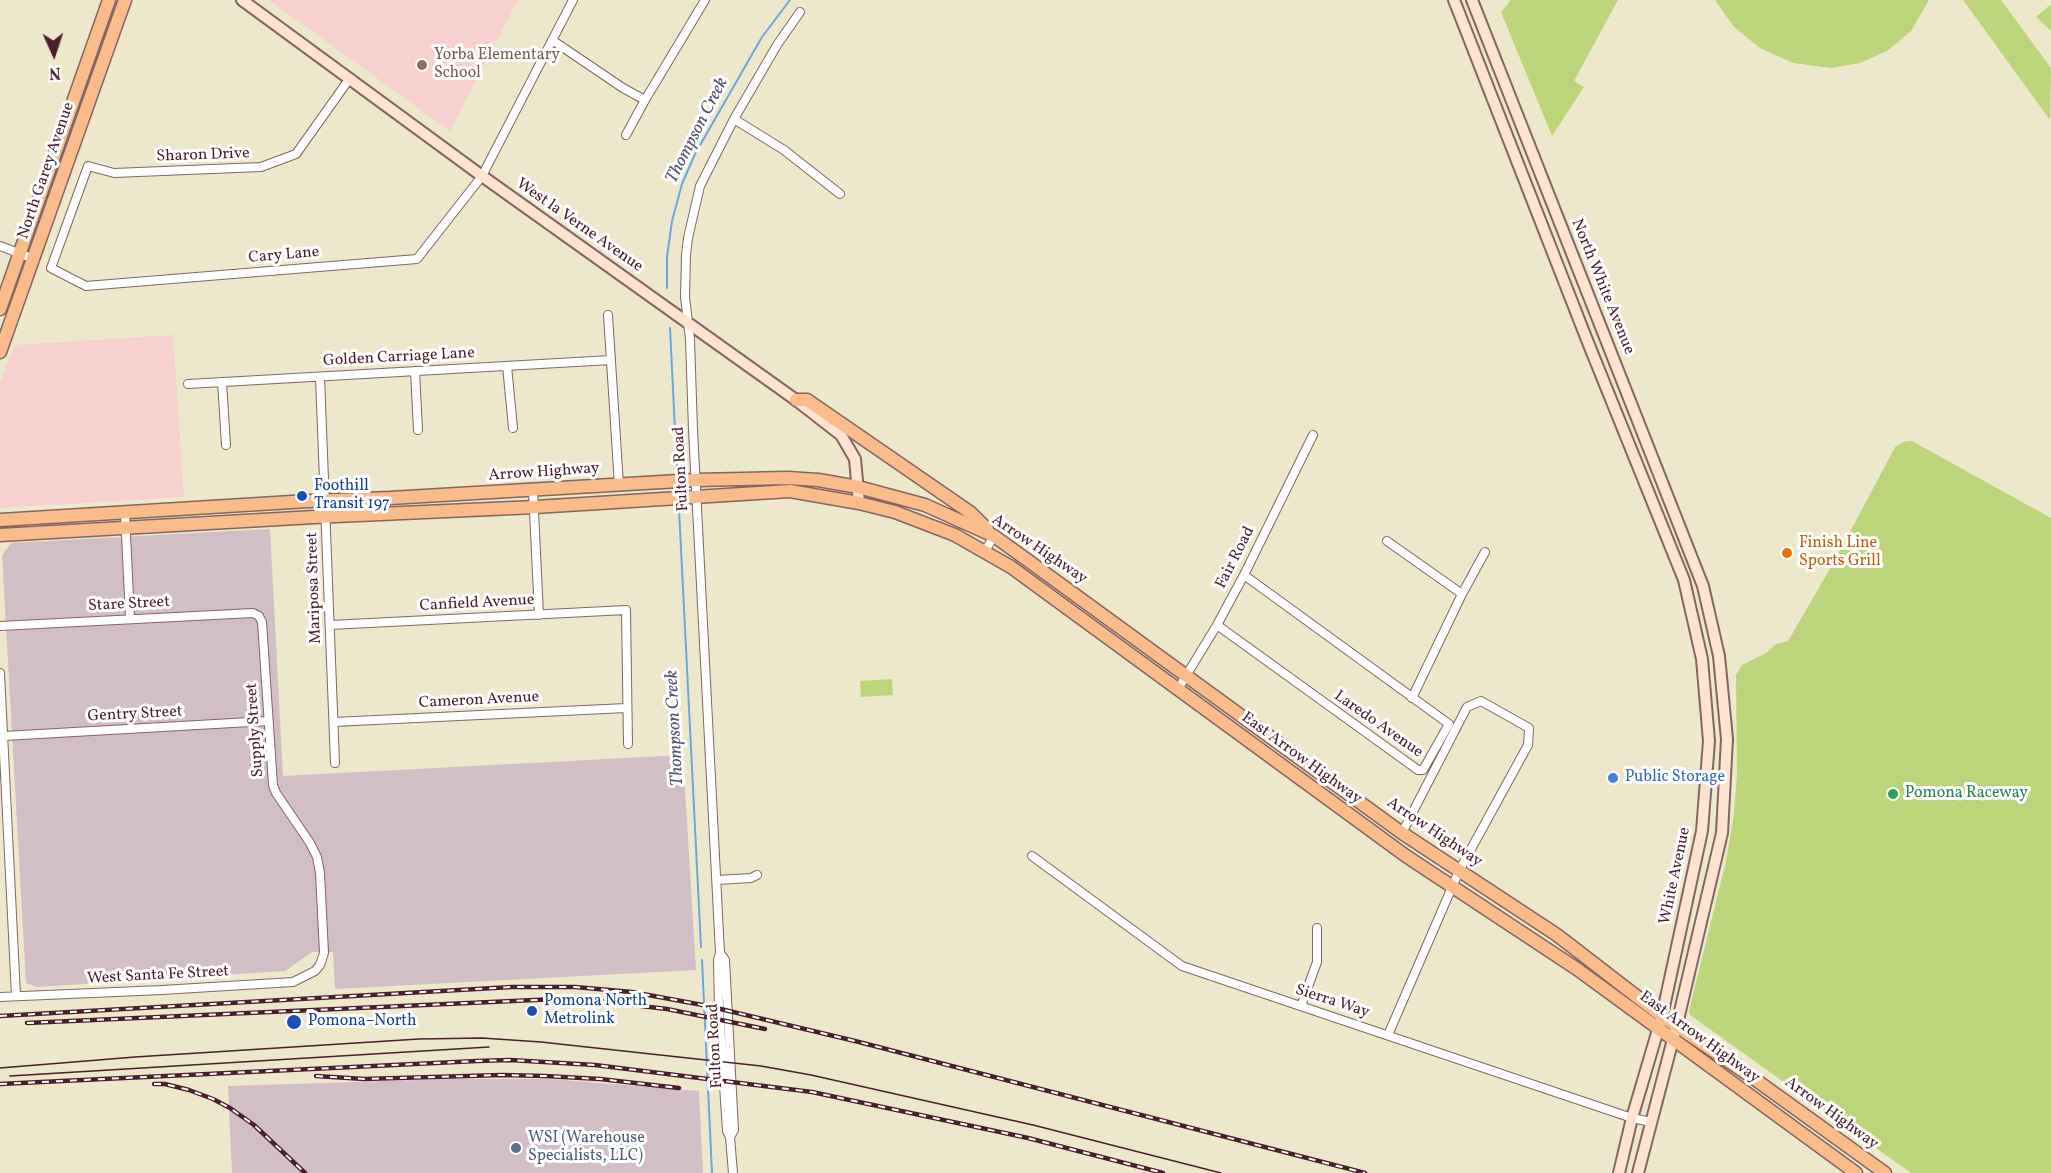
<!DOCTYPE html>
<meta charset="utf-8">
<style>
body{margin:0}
#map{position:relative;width:2051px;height:1173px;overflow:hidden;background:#ede8cc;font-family:Vollkorn,serif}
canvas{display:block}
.north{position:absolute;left:24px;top:24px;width:60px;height:60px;-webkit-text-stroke:4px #fff;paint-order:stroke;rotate:177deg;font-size:16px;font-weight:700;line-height:24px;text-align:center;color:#4a1f2b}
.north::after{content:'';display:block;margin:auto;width:21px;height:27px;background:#4a1f2b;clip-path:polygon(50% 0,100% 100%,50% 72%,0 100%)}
</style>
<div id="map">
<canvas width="2051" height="1173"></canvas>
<div class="north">N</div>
</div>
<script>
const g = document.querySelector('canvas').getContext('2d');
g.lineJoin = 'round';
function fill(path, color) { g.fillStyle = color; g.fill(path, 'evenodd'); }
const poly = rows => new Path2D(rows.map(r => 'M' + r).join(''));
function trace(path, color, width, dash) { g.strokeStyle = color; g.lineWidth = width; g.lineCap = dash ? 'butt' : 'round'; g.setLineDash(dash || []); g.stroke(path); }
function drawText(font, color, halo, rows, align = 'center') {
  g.font = font + ' Vollkorn,serif'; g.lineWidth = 6; g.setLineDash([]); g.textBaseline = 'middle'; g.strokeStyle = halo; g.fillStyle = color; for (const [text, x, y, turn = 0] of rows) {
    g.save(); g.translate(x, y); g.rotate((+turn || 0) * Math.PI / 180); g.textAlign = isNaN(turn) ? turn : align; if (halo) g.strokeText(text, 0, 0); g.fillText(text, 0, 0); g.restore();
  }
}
fill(poly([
 [269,0,518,0,450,131],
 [173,335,184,497,0,508,0,383,14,345]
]), '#f7d0d0');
fill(poly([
 [270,529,283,776,683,755,696,970,335,989,333,952,312,952,285,971,37,987,26,983,2,555,11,543],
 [450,1079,550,1079,699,1091,703,1173,232,1173,228,1086]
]), '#d2bec5');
fill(poly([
 [1511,0,1618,0,1574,81,1584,87,1552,136,1501,12],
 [1715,0,1929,0,1911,31,1887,51,1860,63,1831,68,1793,63,1760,48,1734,27],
 [1963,0,2001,0,2051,68,2050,120],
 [2050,5,2051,5,2051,31,2036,17],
 [1906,441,1912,441,2051,518,2051,1173,1911,1173,1690,1015,1689,1011,1726,861,1734,814,1737,774,1736,675,1742,665,1766,653,1776,644,1788,641,1835,560,1895,447],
 [892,679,893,695,861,697,860,681]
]), '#bdd57a');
trace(poly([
 [667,288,667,257,672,221,682,184,695,154,762,37,790,0],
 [670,328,677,471],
 [679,509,701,947],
 [702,960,712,1173]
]), '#6da7dd', 2);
const street = poly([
 [552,40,623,88,645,100],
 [350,78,296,154,261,167,114,173,88,166,51,268,86,286,417,259,482,176,573,0],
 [734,119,784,150,840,194],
 [626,135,645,100,705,0],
 [0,246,34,259],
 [608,315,619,485],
 [507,366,513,428],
 [415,371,418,430],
 [320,377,335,763],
 [222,382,226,445],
 [188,384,611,360],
 [533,491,539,615],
 [125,514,130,618],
 [1387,541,1462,594],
 [985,551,994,536],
 [330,625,626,610,628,744],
 [1217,625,1418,770,1423,770,1449,724,1244,575],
 [0,626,253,613,259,616,262,622,273,785,276,793,310,843,317,857,320,873,324,953,320,965,315,971,293,982,162,990,0,997],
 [0,673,16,996],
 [1178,689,1217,625,1244,575,1313,435],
 [1412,698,1462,594,1485,552],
 [334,722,626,708],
 [4,736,268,721],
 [1032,856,1182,966,1632,1118,1651,1122],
 [717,880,751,878,757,875],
 [720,953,725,960,734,1130,730,1137],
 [1301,1006,1317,962,1317,928],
 [1388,1035,1459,871,1528,745,1529,728,1481,701,1467,707,1402,833],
 [733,1173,730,1137,727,1131,719,1009,718,960,720,953,693,430,690,339,685,297,686,255,688,238,700,186,734,119,777,45,800,12]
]);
const secondary = poly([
 [242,0,482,176,796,400,841,435,855,459,859,503],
 [1454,0,1587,340,1684,580,1702,659,1709,741,1702,831,1662,1016,1632,1118,1619,1173],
 [1472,0,1703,586,1719,656,1727,739,1722,833,1677,1024,1638,1173]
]);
const primary = poly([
 [0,309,109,0],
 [0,352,125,0],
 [796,400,807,400,971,513,987,529],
 [0,520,308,501,390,498,696,480,788,478,818,480,858,487,925,505,994,536,1030,562,1402,833,1557,935,1662,1016,1749,1075,1885,1173],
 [0,535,314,517,535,507,790,491,859,503,895,512,955,535,1011,567,1406,856,1577,969,1856,1173]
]);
trace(street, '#836563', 10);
trace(secondary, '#836563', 14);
trace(primary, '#836563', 15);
trace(street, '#fff', 8);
trace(secondary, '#fde4d1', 10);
trace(primary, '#fabc8b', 12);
trace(poly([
 [0,1068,135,1057,419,1039,482,1038,541,1042,761,1066,811,1075,1033,1125,1221,1173],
 [10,1076,489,1047]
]), '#4a1f2b', 1.5);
const rail = poly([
 [0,1016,512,987,575,987,632,992,708,1006,859,1042,1365,1173],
 [27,1023,557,999,598,1001,667,1009,765,1029],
 [316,1076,364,1079,502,1075,545,1076,600,1079,679,1088],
 [0,1084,477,1061,510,1060,595,1065,812,1092,1028,1138,1163,1173],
 [154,1084,165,1084,189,1090,213,1099,230,1108,254,1125,305,1173]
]);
trace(rail, '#4a1f2b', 4.5);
trace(rail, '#fff', 2, [7]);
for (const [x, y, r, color] of [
 [422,65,6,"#8d6e63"],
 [302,496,6,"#1a4fb4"],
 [1787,553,6,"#e8710a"],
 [1613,778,6,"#3f7fe0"],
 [1893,794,6,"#2e9e5b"],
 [532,1011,6,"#1a4fb4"],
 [294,1022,8,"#1a4fb4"],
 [516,1148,6,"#5c6f8a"]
]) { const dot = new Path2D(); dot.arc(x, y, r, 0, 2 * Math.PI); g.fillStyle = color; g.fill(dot); trace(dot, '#fff', 2); }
drawText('16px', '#785e54', '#fff', [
 ["Yorba Elementary",434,56],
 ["School",434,74]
], 'left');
drawText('16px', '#4a1f2b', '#fff', [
 ["Sharon Drive",203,156,-2],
 ["North Garey Avenue",47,171,-71],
 ["West la Verne Avenue",579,226,35],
 ["Cary Lane",284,256,-5],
 ["North White Avenue",1602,287,68],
 ["Golden Carriage Lane",399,358,-3],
 ["Fulton Road",682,469,-93],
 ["Arrow Highway",544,473,-4],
 ["Arrow Highway",1039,550,34],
 ["Fair Road",1236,558,-63],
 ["Mariposa Street",315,588,-92],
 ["Canfield Avenue",477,604,-3],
 ["Stare Street",129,605,-3],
 ["Cameron Avenue",479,701,-3],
 ["Gentry Street",135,715,-3],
 ["Laredo Avenue",1378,725,35],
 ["Supply Street",256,730,-94],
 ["East Arrow Highway",1301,759,36],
 ["Arrow Highway",1434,833,34],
 ["White Avenue",1676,876,-78],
 ["West Santa Fe Street",158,976,-3],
 ["Sierra Way",1332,1002,18],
 ["East Arrow Highway",1699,1038,36],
 ["Fulton Road",716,1046,-93],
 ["Arrow Highway",1831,1114,36]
]);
drawText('16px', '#164399', '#fff', [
 ["Foothill",314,487],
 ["Transit 197",314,505],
 ["Pomona North",544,1002],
 ["Metrolink",544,1020],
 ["Pomona–North",308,1022]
], 'left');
drawText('16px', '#c56008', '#fff', [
 ["Finish Line",1799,544],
 ["Sports Grill",1799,562]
], 'left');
drawText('16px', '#366cbe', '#fff', [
 ["Public Storage",1625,778]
], 'left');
drawText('16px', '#27864d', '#fff', [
 ["Pomona Raceway",1905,794]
], 'left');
drawText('16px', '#4e5e75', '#fff', [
 ["WSI (Warehouse",528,1139],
 ["Specialists, LLC)",528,1157]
], 'left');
drawText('italic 18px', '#585572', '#fff', [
 ["Thompson Creek",698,131,-63],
 ["Thompson Creek",676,728,-93]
]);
</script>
